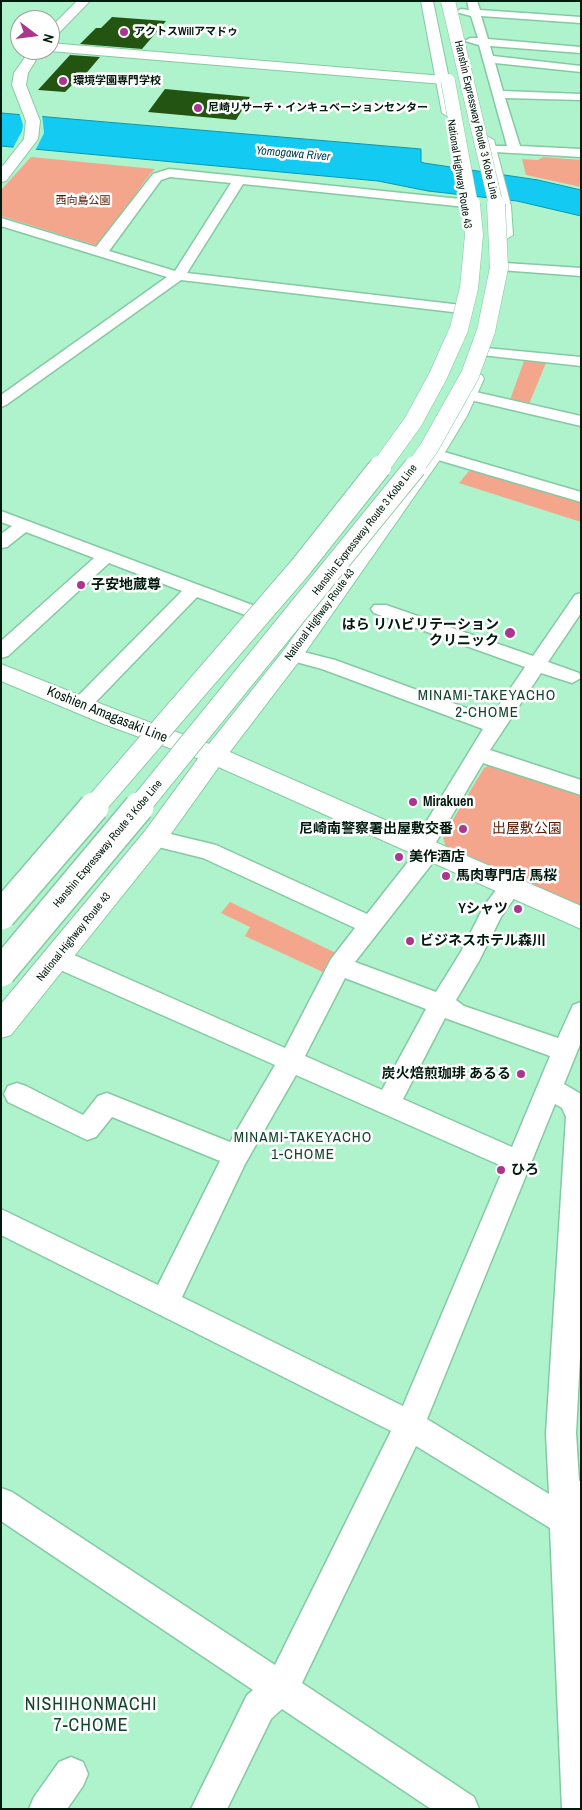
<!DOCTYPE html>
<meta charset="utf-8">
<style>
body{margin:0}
#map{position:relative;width:582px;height:1810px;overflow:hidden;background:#aef3cb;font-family:"Archivo Narrow",sans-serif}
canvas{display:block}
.frame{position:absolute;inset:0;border:2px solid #001a0d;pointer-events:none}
.north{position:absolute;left:10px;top:10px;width:50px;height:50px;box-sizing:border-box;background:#fff;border:1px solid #99a39e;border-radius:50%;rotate:105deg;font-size:14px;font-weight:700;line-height:20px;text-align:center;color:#001a0d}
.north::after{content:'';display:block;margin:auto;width:18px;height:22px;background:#ab368f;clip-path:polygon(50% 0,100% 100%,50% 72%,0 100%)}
</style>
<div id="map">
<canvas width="582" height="1810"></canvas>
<div class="frame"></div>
<div class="north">N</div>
</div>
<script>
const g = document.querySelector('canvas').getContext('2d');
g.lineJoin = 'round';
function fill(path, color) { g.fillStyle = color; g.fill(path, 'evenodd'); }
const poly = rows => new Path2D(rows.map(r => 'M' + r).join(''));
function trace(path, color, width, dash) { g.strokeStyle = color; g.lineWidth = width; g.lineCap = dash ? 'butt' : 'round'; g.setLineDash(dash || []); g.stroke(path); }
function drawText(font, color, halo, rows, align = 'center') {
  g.font = font + ' "Archivo Narrow","Noto Sans JP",sans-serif'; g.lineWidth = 5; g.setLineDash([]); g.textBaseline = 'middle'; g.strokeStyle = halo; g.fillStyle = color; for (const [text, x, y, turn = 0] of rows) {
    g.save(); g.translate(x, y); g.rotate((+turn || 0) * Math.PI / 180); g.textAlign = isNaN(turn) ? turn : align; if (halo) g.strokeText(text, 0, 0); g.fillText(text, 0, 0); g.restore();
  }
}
fill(poly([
 [31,157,155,169,150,174,98,246,1,216,1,190],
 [543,157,581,160,581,187,526,175,522,159,538,160],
 [524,361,546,363,529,404,510,400],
 [469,471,476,471,581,502,581,522,459,483],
 [490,765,581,793,581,907,462,856,445,845,443,836,484,768],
 [230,902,338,954,325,973,245,936,250,927,221,913]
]), '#f4a68d');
const water = poly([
 [1,113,421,149,421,162,424,163,538,180,581,190,581,216,517,201,428,191,378,181,1,146,1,113]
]);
fill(water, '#13cbf2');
trace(water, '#0d96ad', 1);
fill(poly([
 [19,112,42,114,44,133,35,151,13,148,22,131,23,125]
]), '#aef3cb');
fill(poly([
 [112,17,166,21,142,49,80,44,96,28,101,28],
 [70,55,100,57,78,83,72,85,65,92,38,90],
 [165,89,250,97,236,120,148,112]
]), '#235411');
const street = poly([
 [467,1,477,1,480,10,581,17,581,23,481,16,488,39,581,47,581,53,490,46,493,56,581,66,581,72,495,63,503,91,581,94,581,100,505,98,520,146,581,149,581,157,495,152,493,149,495,146,507,146,479,45,465,41,470,38,478,38,471,16,456,12,461,9,469,10,467,1],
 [169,169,470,200,472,203,466,207,243,184,187,273,461,305,468,309,461,313,181,280,6,405,1,407,1,395,167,277,1,226,1,218,96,247,153,174,169,169],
 [170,177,231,183,175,271,109,251,161,180,170,177],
 [505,263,581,268,581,276,500,270,498,267,500,264,505,263],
 [486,348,581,357,581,366,481,355,479,352,486,348],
 [467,390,581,416,581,426,462,398,459,395,467,390],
 [434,449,581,492,581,502,428,457,426,454,434,449],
 [1,511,263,609,265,613,263,617,256,619,197,597,88,710,81,712,74,710,71,705,74,700,182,591,109,563,8,656,1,658,1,641,94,558,26,532,7,547,1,548,1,534,12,526,1,522,1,511],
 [581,593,581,613,548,662,579,673,581,678,572,683,541,673,490,750,581,780,581,795,483,763,435,844,441,850,438,856,355,962,436,992,462,950,484,906,503,881,511,879,519,881,522,887,501,917,479,961,456,1000,464,1006,558,1038,573,1005,581,1002,581,1042,564,1084,581,1094,581,1337,576,1433,579,1481,581,1480,581,1809,562,1809,550,1528,416,1446,302,1683,474,1797,479,1809,431,1809,282,1709,271,1719,227,1809,191,1809,247,1695,253,1690,1,1521,1,1488,12,1492,275,1665,391,1431,1,1235,1,1209,158,1285,220,1161,112,1117,96,1137,87,1140,8,1102,4,1094,8,1086,17,1083,26,1086,83,1115,98,1096,107,1093,230,1142,275,1065,49,965,45,958,49,951,57,949,65,951,285,1048,331,959,355,928,203,858,146,844,143,838,146,832,154,830,216,845,367,914,415,853,411,847,483,729,322,669,285,659,282,655,285,651,292,649,335,660,491,717,525,667,374,613,371,609,374,605,386,605,533,656,575,595,581,593],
 [345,978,426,1009,382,1090,305,1056,345,978],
 [445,1018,550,1056,512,1147,403,1099,445,1018],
 [296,1075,504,1167,403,1406,182,1297,245,1164,296,1075],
 [555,1104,562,1108,566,1117,546,1433,549,1494,427,1419,555,1104],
 [71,1757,83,1762,88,1774,83,1786,67,1809,29,1809,34,1797,59,1762,71,1757]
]);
const secondary = poly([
 [77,1,90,1,54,38,50,39,50,28,77,1],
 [50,43,443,76,450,80,443,84,50,51,47,50,50,50,50,43],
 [30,50,42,50,28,73,26,85,40,121,38,139,6,181,1,182,1,168,24,139,26,121,12,85,14,73,30,50],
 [1,664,119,711,223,749,581,906,581,929,205,761,101,723,1,681,1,664]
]);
const highway = poly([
 [421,1,433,1,456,113,454,116,449,117,442,113,421,1],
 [487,136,494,140,511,206,513,235,505,240,497,235,495,206,480,140,487,136],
 [475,373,482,375,484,379,467,416,444,454,300,660,223,761,163,845,11,1035,1,1038,1,1004,145,831,205,749,284,650,425,453,468,375,475,373]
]);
trace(street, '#85c9a3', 3);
trace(secondary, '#85c9a3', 2);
trace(highway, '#85c9a3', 2);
fill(street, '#fff');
fill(secondary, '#fff');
fill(highway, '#fff');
const highwayBridgeFar3 = poly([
 [448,1,496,205],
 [448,81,471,205]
]);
const highwayBridgeFar2 = poly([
 [379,469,413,422,438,376,459,329,469,288,474,235,471,204],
 [414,469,429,448,470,375,486,331,499,268,496,204]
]);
const highwayBridgeFar1 = poly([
 [93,808,300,568,380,467],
 [138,808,415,467]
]);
const highwayBridge = poly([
 [1,915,94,807],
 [1,972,139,807]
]);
trace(highwayBridgeFar3, '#85c9a3', 15, []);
trace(highwayBridgeFar2, '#85c9a3', 19, []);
trace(highwayBridgeFar1, '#85c9a3', 24, []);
trace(highwayBridge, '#85c9a3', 32, []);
trace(highwayBridgeFar3, '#fff', 14);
trace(highwayBridgeFar2, '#fff', 18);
trace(highwayBridgeFar1, '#fff', 22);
trace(highwayBridge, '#fff', 29);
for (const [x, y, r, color] of [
 [124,32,5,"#ab368f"],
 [63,81,5,"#ab368f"],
 [198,108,5,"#ab368f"],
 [81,585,5,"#ab368f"],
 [510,633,6,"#ab368f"],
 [413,802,5,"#ab368f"],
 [463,829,5,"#ab368f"],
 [399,857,5,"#ab368f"],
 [446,876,5,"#ab368f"],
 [518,909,5,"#ab368f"],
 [410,941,5,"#ab368f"],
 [521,1074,5,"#ab368f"],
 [501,1170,5,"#ab368f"]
]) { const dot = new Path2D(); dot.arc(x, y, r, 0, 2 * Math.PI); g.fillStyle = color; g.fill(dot); trace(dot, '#fff', 2); }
drawText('bold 11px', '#001a0d', '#fff', [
 ["アクトスWillアマドゥ",134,32],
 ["環境学園専門学校",73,81],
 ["尼崎リサーチ・インキュベーションセンター",208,108]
], 'left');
drawText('11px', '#001a0d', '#fff', [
 ["Hanshin Expressway Route 3 Kobe Line",476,120,77],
 ["National Highway Route 43",459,174,81],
 ["Hanshin Expressway Route 3 Kobe Line",365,530,-52],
 ["National Highway Route 43",320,615,-54],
 ["Hanshin Expressway Route 3 Kobe Line",108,844,-50],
 ["National Highway Route 43",74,937,-51]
]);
drawText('11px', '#5a1901', '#fff', [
 ["西向島公園",83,201]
]);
drawText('italic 12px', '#004858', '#fff', [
 ["Yomogawa River",293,154,5]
]);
drawText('bold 14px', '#001a0d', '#fff', [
 ["子安地蔵尊",91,585],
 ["はら リハビリテーション",499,625,"right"],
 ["クリニック",499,641,"right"],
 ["Mirakuen",423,802],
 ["尼崎南警察署出屋敷交番",453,829,"right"],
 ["美作酒店",409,857],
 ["馬肉専門店 馬桜",456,876],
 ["Yシャツ",508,909,"right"],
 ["ビジネスホテル森川",420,941],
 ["炭火焙煎珈琲 あるる",511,1074,"right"],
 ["ひろ",511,1170]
], 'left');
drawText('14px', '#001a0d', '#fff', [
 ["Koshien Amagasaki Line",107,715,22]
]);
drawText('14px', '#5a1901', '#fff', [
 ["出屋敷公園",527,829]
]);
g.letterSpacing = '1px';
drawText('15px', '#10452c', '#fff', [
 ["MINAMI-TAKEYACHO",487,696],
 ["2-CHOME",487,713],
 ["MINAMI-TAKEYACHO",303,1138],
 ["1-CHOME",303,1155]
]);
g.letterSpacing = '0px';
g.letterSpacing = '1px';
drawText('18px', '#10452c', '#fff', [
 ["NISHIHONMACHI",91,1705],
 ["7-CHOME",91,1726]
]);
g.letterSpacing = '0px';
</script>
